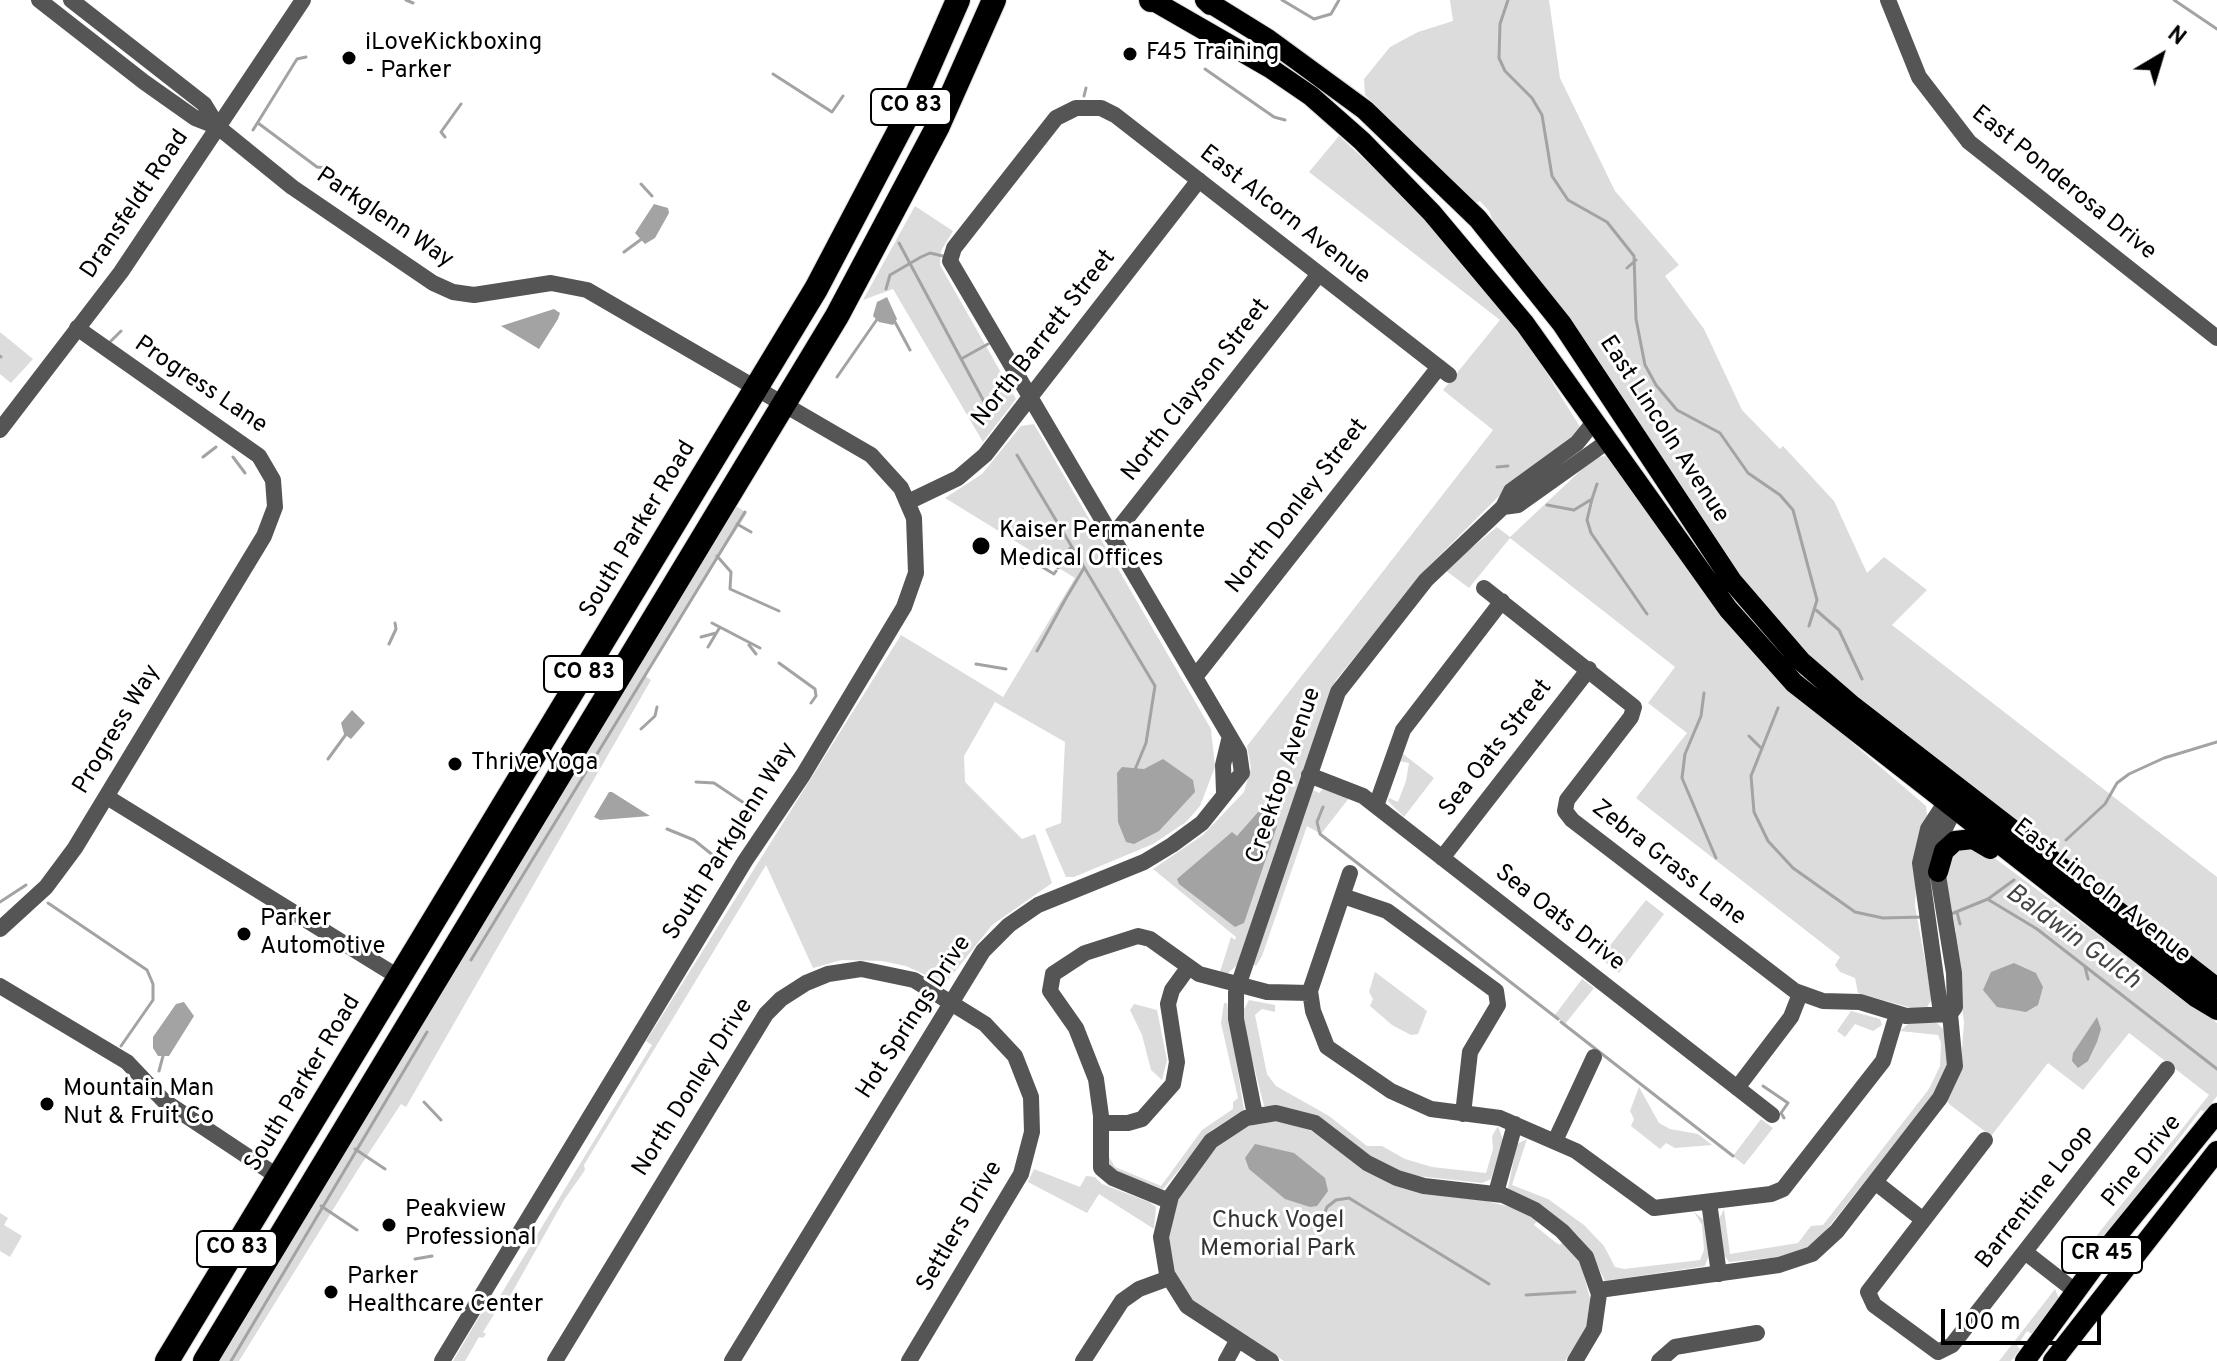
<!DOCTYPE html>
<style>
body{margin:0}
#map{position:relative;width:2217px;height:1361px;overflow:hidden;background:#fff;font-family:Overpass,sans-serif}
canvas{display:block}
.north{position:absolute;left:2121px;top:16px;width:80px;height:80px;-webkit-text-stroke:6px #fff;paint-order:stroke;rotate:38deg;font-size:22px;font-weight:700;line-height:32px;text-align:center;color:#000}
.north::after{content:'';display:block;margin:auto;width:28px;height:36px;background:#000;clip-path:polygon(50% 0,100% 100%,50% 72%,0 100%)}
.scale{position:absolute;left:1941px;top:1309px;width:160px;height:36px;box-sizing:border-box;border:4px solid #000;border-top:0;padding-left:10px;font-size:24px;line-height:28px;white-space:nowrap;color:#000;-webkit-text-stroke:6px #fff;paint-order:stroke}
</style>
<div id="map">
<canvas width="2217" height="1361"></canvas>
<div class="north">N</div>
<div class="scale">100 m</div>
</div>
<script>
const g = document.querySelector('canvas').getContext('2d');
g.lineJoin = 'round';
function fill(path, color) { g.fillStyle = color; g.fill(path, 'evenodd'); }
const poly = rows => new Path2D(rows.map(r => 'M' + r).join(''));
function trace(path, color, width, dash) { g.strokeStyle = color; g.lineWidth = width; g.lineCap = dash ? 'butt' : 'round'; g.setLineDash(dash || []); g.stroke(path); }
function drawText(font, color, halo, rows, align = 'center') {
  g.font = font + ' Overpass,sans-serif'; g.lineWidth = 6; g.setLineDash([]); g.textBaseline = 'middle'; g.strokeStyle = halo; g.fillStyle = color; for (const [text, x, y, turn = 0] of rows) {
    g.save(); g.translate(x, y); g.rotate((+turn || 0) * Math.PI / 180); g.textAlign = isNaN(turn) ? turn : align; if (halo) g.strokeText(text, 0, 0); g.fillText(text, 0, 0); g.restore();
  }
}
fill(poly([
 [1450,0,1549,0,1560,78,1615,191,1679,265,1665,276,1704,329,1742,410,1780,449,1783,446,1834,501,1867,573,1884,557,1927,590,1892,625,2217,877,2217,979,1839,685,1754,599,1574,325,1495,225,1489,211,1480,201,1476,203,1365,95,1364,79,1390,47,1418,32,1453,21],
 [1339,136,1420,211,1516,324,1580,427,1576,436,1507,488,1428,567,1336,680,1237,965,1227,974,1220,972,1231,937,1235,940,1236,937,1153,869,1203,835,1244,792,1251,768,1247,746,1493,430,1443,390,1500,320,1309,172],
 [915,206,953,231,941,251,940,265,1016,399,983,442,893,289,863,300],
 [0,332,33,359,11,383,0,374],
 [1034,424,1211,729,1215,767,1200,806,1186,822,1153,844,1074,877,1066,877,1045,829,1061,823,1065,742,995,702,964,756,965,782,1022,839,1035,834,1052,883,992,925,945,984,906,966,882,961,842,960,813,968,766,865,584,1165,585,1170,564,1200,505,1305,501,1303,483,1332,486,1334,483,1338,479,1337,465,1361,453,1361,491,1297,497,1301,652,1045,646,1041,653,1030,901,635,1003,697,1075,578,945,498,982,474,1021,426],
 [1607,456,1822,717,1926,806,1927,815,1919,833,1915,906,1932,999,1927,1007,1915,1009,1858,993,1855,978,1840,972,1835,965,1840,957,1636,798,1687,733,1648,703,1675,667,1510,538,1469,588,1445,570,1497,527,1510,537,1595,457],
 [736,506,747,513,644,675,651,680,406,1107,401,1104,357,1171,239,1361,217,1361],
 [1402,753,1434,778,1404,817,1388,801,1389,798,1398,802,1406,781,1409,763,1399,761],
 [1323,789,1349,798,1321,834,1307,826,1262,956,1256,966,1252,964,1313,790,1319,793],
 [1981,848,2217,1023,2217,1096,2205,1112,2201,1110,2077,1274,2066,1274,2209,1095,2129,1033,2083,1090,2048,1063,1991,1136,1949,1104,1947,1099,1960,1073,1964,1023,1953,933,1956,932,1944,868,1953,849],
 [1646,900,1664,914,1619,973,1600,958],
 [1375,972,1427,1011,1418,1034,1411,1035,1392,1025,1370,1006,1373,999,1369,992],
 [1582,979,1594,988,1565,1024,1554,1016],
 [1249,1000,1275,1005,1275,1012,1262,1009,1255,1015,1267,1074,1276,1086,1329,1116,1367,1146,1382,1146,1405,1159,1432,1167,1486,1173,1493,1149,1492,1136,1498,1126,1503,1140,1491,1179,1482,1183,1408,1175,1379,1162,1315,1116,1292,1109,1264,1106,1241,1015],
 [1224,1003,1227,1003,1244,1110,1212,1130,1163,1189,1115,1172,1106,1163,1109,1157,1115,1167,1161,1186,1202,1130,1233,1109,1233,1102,1238,1098,1221,1023],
 [1134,1004,1157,1010,1167,1060,1162,1080,1151,1070,1142,1035,1130,1010],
 [1851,1011,1880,1019,1882,1025,1873,1031,1855,1024,1845,1037,1837,1031],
 [1909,1023,1937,1023,1944,1030,1949,1052,1946,1072,1931,1098,1816,1243,1790,1256,1729,1262,1723,1254,1719,1219,1724,1209,1730,1254,1798,1243,1811,1226,1823,1225,1929,1089,1940,1066,1941,1043,1938,1035,1900,1031],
 [1639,1087,1659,1123,1670,1129,1698,1134,1712,1145,1675,1148,1666,1143,1660,1149,1631,1126,1634,1119,1630,1111],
 [1761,1119,1773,1128,1744,1165,1733,1156],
 [1277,1120,1315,1132,1364,1170,1518,1209,1537,1221,1534,1225,1555,1242,1560,1245,1563,1241,1580,1261,1591,1302,1586,1329,1565,1361,1284,1361,1194,1304,1175,1276,1167,1236,1174,1206,1215,1146,1244,1126],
 [1527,1139,1512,1185,1548,1199,1584,1225,1604,1246,1615,1267,1624,1269,1700,1260,1704,1250,1702,1225,1694,1212,1704,1220,1709,1255,1705,1266,1605,1281,1590,1251,1578,1236,1508,1188,1517,1144],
 [1034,1169,1080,1187,1086,1176,1095,1177,1102,1184,1149,1202,1156,1207,1154,1229,1099,1194,1087,1213,1028,1182],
 [0,1213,8,1218,4,1225,22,1236,10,1257,0,1251],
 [2055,1289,2059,1299,2032,1334,2027,1331,2017,1346,2020,1349,2011,1361,1999,1361]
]), '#dcdcdc');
fill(poly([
 [654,204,668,208,669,213,655,238,645,244,635,233],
 [887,297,897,319,893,325,879,322,873,316,877,302],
 [554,309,560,313,558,319,539,349,501,326],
 [352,710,365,723,351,739,344,734,341,723],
 [1163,759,1193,780,1195,792,1159,831,1134,844,1126,842,1118,822,1117,773,1122,767,1144,769],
 [609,792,612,792,650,816,600,820,594,817],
 [1259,811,1275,819,1277,826,1244,923,1235,927,1179,884,1177,879,1232,832,1237,836],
 [2014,963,2036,973,2043,987,2038,1005,2026,1012,1997,1007,1983,990,1991,972],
 [184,1002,194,1016,169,1056,158,1056,153,1048,153,1037,176,1004],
 [2097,1017,2101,1029,2097,1042,2088,1061,2078,1068,2072,1061,2073,1053],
 [1255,1144,1294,1153,1325,1178,1328,1191,1317,1206,1310,1207,1285,1199,1249,1169,1245,1158]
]), '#a3a3a3');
trace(poly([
 [406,0,413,3],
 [1282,0,1314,19,1331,14,1339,0],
 [1508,0,1500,24,1499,58,1505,71,1532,98,1542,115,1552,176,1568,200,1607,222,1634,256,1636,319,1645,365,1656,385,1677,410,1720,433,1748,473,1780,495,1793,510,1817,600,1809,626],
 [2174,0,2217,29],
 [1205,69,1274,117,1285,120],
 [773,74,832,112,843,96],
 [1084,96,1086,88],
 [258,123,317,167,327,168],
 [253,130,297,59,306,57],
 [445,137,441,132,461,104],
 [641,184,652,196],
 [899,243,989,411],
 [624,252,643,238],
 [1627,268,1636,260],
 [886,289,890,275,921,257,930,253,947,257],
 [895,322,910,350],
 [111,341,121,331],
 [0,356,1,357],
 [961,359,988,344],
 [837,377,878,318],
 [1017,455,1155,686,1146,743,1134,772],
 [203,457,216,447],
 [233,457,245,473],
 [1497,467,1508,466],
 [1592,499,1587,520,1591,533,1647,614],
 [1547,505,1574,510,1592,499,1597,484],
 [737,524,751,532],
 [717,556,731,572,730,589,779,611],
 [1023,567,1029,559,1054,574,1056,571],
 [1058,568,1071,547],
 [1062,605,1084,568],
 [1816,610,1839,630,1862,679],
 [712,623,760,648],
 [701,637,716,633],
 [389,644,396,629,395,623],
 [749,645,756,654],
 [708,647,720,627],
 [1037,651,1065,600],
 [779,663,815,689,816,696,811,703],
 [976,664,1006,669],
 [1704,693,1701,716,1685,754,1682,778,1716,858],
 [1778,708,1751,776,1754,812,1768,841,1793,868,1855,912,1883,918,1923,917],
 [641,729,655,716,657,707],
 [1749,736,1760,747],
 [328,759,347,733],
 [696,782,714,783,750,807],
 [1323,807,1317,822,1320,834,1558,1019],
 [667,829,694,840,714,856],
 [2066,840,2105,804,2117,783,2129,774,2164,758,2217,742],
 [1989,900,2037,929,2217,1069],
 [0,902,26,885],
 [48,903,147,970,153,984,153,1000,121,1046],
 [1957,912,1960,924],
 [1951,914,1988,899,2014,880],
 [471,960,745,512],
 [2085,967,2088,979],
 [1561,1022,1733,1156],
 [159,1071,163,1056],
 [1763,1086,1788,1103,1781,1113,1784,1118],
 [424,1102,441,1120],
 [355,1149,385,1169],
 [321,1206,357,1230],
 [1317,1232,1327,1207,1336,1200,1349,1198,1489,1284],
 [415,1259,432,1256],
 [1526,1295,1575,1292],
 [231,1361,427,1032]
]), '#a3a3a3', 3);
const major = poly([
 [1152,0,1270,68,1311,96,1362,141,1432,213,1525,324,1728,609,1794,683,2197,998,2217,1010],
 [1205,0,1268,39,1365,110,1478,219,1562,324,1732,581,1801,661,1853,706,2217,988],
 [1938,872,1944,851,1955,841,1973,839,1990,849],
 [2025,1361,2112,1242,2217,1113],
 [2053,1361,2217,1151]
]);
const highway = poly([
 [1151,0,1152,0],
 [1208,0,1211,3],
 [167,1361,816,289,908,114,958,0],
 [205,1361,837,316,938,126,994,0]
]);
trace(major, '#dbdbdb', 22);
trace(highway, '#dbdbdb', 26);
trace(poly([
 [39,0,144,82,195,118,218,127,292,187,433,283,453,292,474,295,551,283,587,290,871,455,901,488,914,518,916,573,904,607,803,775,745,861,442,1361],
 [71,0,204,104,218,127],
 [1888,0,1919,77,1969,142,2217,338],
 [0,430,121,272,303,0],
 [908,502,958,478,985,455,1199,180],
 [1503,507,1518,505,1608,441],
 [1112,537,1319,274],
 [1484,588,1634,707,1631,717,1567,800,1565,811,1572,820,1795,991,1823,1001,1860,1002,1906,1016,1950,1014],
 [1195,677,1439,367],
 [1309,775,1363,796,1772,1115],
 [1224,792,1223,765,1229,740],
 [107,797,400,978],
 [1376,806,1403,730,1502,601],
 [1442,858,1589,669],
 [1350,873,1310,991,1313,1011,1327,1047,1391,1091,1431,1109,1500,1118,1576,1151,1654,1208,1771,1194,1783,1189,1883,1061,1897,1014],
 [1343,896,1387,911,1496,991,1498,1005,1470,1052,1463,1114],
 [0,929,46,887,75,848,264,536,275,507,273,480,259,456,77,328],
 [0,986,127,1062,164,1101,280,1178],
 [1950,1014,1940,1006,1920,863,1928,829,1945,803,1954,797],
 [1737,1088,1791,1017,1800,994],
 [1255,1115,1236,1019,1236,992,1338,692,1426,580,1503,507,1511,491,1577,443,1594,422],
 [1101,1123,1128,1123,1142,1119,1173,1084,1177,1062,1168,1004,1172,990,1188,968],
 [1985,1140,1868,1292,1874,1305,1938,1352,1952,1345,2167,1069],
 [1555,1141,1594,1057],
 [1875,1182,1922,1219],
 [1496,1193,1515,1124],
 [1169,1201,1113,1178,1101,1168,1101,1116,1096,1079,1076,1028,1050,991,1053,974,1085,953,1138,936,1150,939,1199,974,1267,992,1310,993],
 [1709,1202,1719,1274],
 [2025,1252,2075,1291],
 [1599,1290,1779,1265,1812,1254,1837,1231,1940,1098,1955,1066,1950,1014,1955,1007,1954,973,1934,851,1960,798],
 [555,1361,766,1014,781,999,806,983,828,974,861,969,914,980,985,1024,1015,1056,1031,1097,1032,1132,1021,1174,909,1361],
 [732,1361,983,951,1009,925,1038,905,1144,862,1172,845,1202,823,1242,773,1239,752,950,261,954,248,1056,118,1076,108,1101,108,1115,115,1449,375],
 [1083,1361,1122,1301,1139,1289,1169,1278],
 [1226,1361,1237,1341],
 [1271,1361,1187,1306,1167,1274,1161,1237,1171,1196,1211,1141,1246,1118,1276,1113,1315,1123,1367,1163,1397,1178,1424,1186,1503,1195,1535,1210,1562,1231,1586,1257,1599,1294,1594,1329,1575,1361],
 [1659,1361,1675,1347,1757,1333]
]), '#555', 16);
trace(major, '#000', 20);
trace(highway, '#000', 24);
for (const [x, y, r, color] of [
 [1130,54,8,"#000"],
 [349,58,8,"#000"],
 [981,546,10,"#000"],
 [455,764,8,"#000"],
 [244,934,8,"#000"],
 [47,1104,8,"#000"],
 [389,1225,8,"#000"],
 [331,1292,8,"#000"]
]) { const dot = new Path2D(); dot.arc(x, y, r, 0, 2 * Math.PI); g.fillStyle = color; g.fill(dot); trace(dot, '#fff', 3); }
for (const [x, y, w] of [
 [911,107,80],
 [584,674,80],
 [237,1249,80],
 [2102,1255,80]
]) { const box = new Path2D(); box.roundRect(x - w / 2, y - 18, w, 36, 6); g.fillStyle = '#fff'; g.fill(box); trace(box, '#000', 2); }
drawText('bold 22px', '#000', null, [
 ["CO 83",911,107],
 ["CO 83",584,674],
 ["CO 83",237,1249],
 ["CR 45",2102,1255]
]);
drawText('24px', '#000', '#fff', [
 ["iLoveKickboxing",365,44],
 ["- Parker",365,72],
 ["F45 Training",1146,54],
 ["Kaiser Permanente",999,532],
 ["Medical Offices",999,560],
 ["Thrive Yoga",471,764],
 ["Parker",260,920],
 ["Automotive",260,948],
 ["Mountain Man",63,1090],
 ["Nut & Fruit Co",63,1118],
 ["Peakview",405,1211],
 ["Professional",405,1239],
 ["Parker",347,1278],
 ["Healthcare Center",347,1306]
], 'left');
drawText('24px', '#000', '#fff', [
 ["East Ponderosa Drive",2063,184,39],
 ["Dransfeldt Road",136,205,-56],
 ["East Alcorn Avenue",1284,216,38],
 ["Parkglenn Way",384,219,34],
 ["North Barrett Street",1045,339,-52],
 ["Progress Lane",200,386,34],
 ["North Clayson Street",1197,391,-52],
 ["East Lincoln Avenue",1663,430,57],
 ["North Donley Street",1298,507,-52],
 ["South Parker Road",639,530,-59],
 ["Progress Way",118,730,-59],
 ["Sea Oats Street",1497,749,-52],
 ["Creektop Avenue",1285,776,-71],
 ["South Parkglenn Way",731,842,-58],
 ["Zebra Grass Lane",1668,864,38],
 ["East Lincoln Avenue",2101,892,38],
 ["Sea Oats Drive",1559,919,38],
 ["Hot Springs Drive",915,1018,-57],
 ["South Parker Road",304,1084,-59],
 ["North Donley Drive",694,1088,-58],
 ["Pine Drive",2143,1162,-51],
 ["Barrentine Loop",2036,1198,-52],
 ["Settlers Drive",961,1227,-60]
]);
drawText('24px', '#333', '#fff', [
 ["Chuck Vogel",1278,1222],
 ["Memorial Park",1278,1250]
]);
drawText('italic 26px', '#444', '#fff', [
 ["Baldwin Gulch",2072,938,36]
]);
</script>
